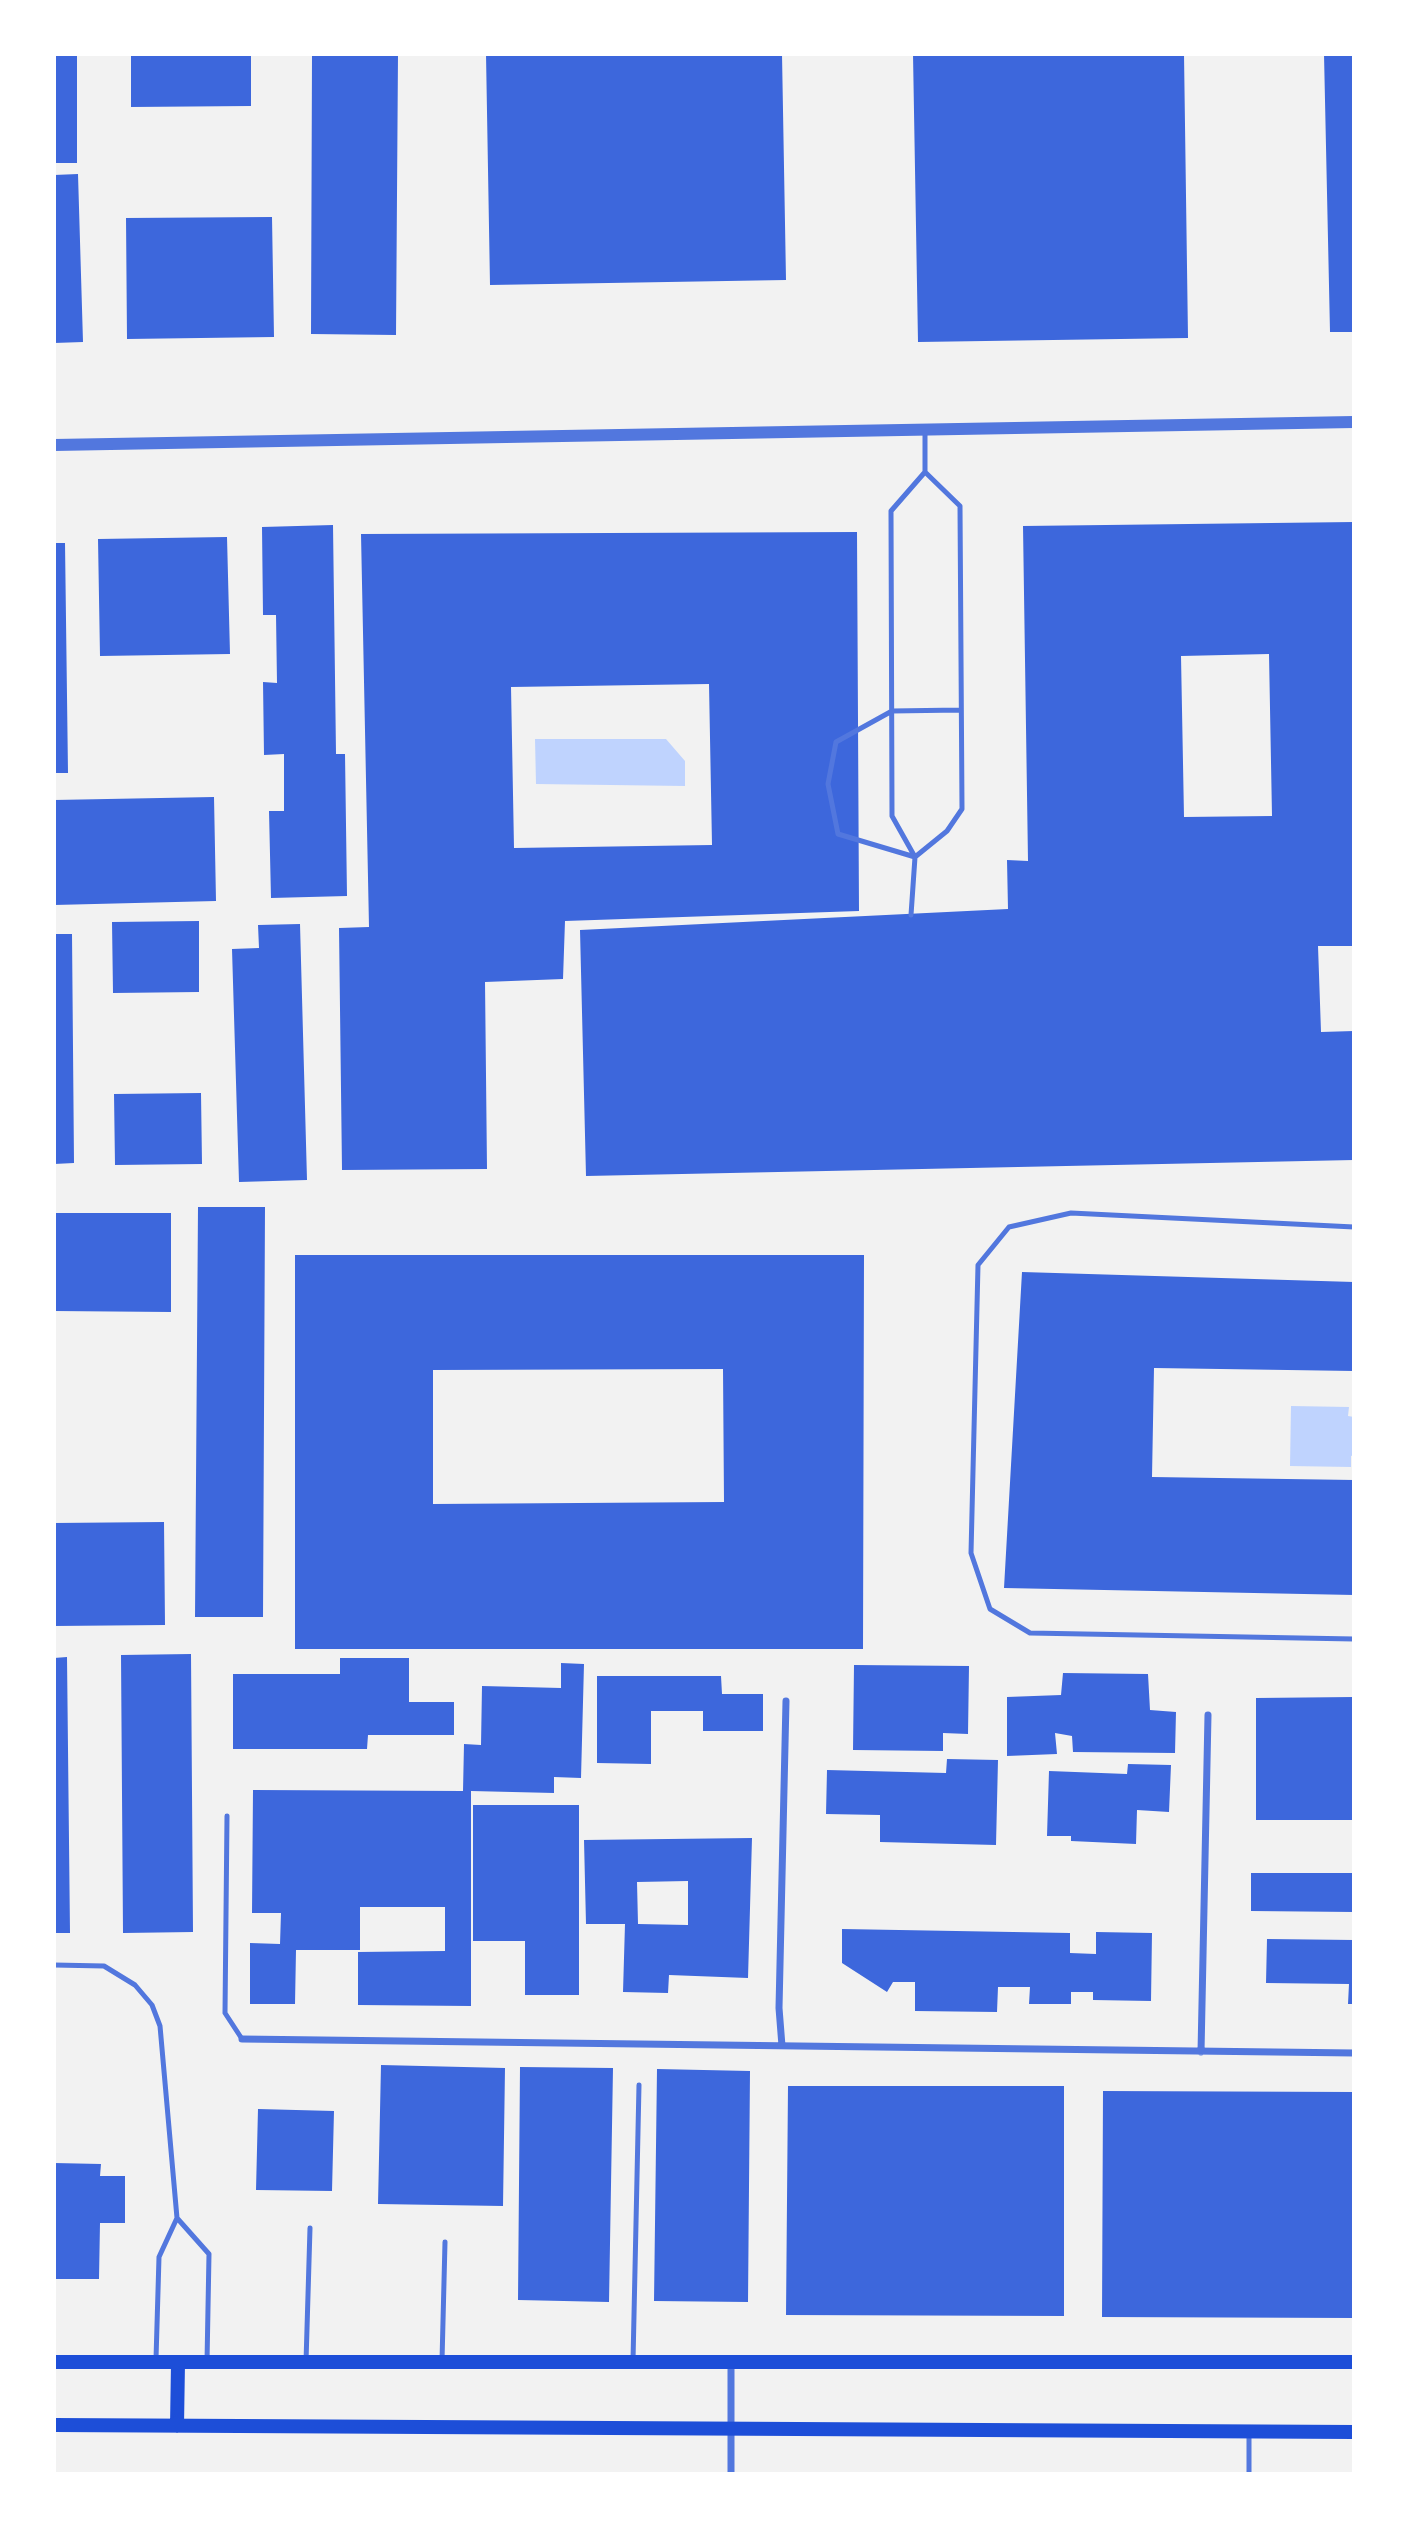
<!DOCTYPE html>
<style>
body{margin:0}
#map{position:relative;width:1408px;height:2528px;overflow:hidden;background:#f2f2f2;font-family:"DejaVu Sans",sans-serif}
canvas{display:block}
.frame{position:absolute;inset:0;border:56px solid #fff;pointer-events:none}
</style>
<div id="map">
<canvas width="1408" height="2528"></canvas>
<div class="frame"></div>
</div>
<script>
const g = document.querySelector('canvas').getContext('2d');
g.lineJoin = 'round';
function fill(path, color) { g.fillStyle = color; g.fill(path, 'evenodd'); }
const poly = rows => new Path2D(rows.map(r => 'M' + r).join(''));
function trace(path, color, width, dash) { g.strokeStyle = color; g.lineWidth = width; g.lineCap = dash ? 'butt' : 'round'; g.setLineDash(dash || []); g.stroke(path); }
fill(poly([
 [535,739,666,739,685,761,685,786,536,784],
 [1291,1406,1349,1407,1348,1416,1354,1417,1354,1455,1351,1456,1351,1467,1290,1466]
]), '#bfd3fe');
fill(poly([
 [54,54,77,54,77,163,54,163],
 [131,54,251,54,251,106,131,107],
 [312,54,398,54,396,335,311,334],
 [486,54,782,54,786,280,490,285],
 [913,54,1184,54,1188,338,918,342],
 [1324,54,1354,54,1354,332,1330,332],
 [78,174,83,342,54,343,54,175],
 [272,217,274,337,127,339,126,218],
 [1354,522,1354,946,1318,946,1321,1032,1354,1031,1354,1160,586,1176,580,930,1008,909,1007,860,1028,861,1023,526],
 [1269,654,1272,816,1184,817,1181,656],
 [333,525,336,754,345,754,347,896,271,898,269,811,284,811,284,754,264,755,263,682,277,683,276,615,263,615,262,527],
 [857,532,859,911,565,921,563,979,485,982,487,1169,342,1170,339,928,369,927,361,534],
 [709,684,712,845,514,848,511,687],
 [227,537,230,654,100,656,98,539],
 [54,543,65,543,68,773,54,773],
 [214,797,216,901,54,905,54,800],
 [199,921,199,992,113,993,112,922],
 [300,924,307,1180,239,1182,232,949,259,948,258,925],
 [54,934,72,934,74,1163,54,1164],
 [201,1093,202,1164,115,1165,114,1094],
 [198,1207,265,1207,263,1617,195,1617],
 [54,1213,171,1213,171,1312,54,1311],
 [295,1255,864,1255,863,1649,295,1649],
 [723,1369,724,1502,433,1504,433,1370],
 [1022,1272,1354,1282,1354,1371,1154,1368,1152,1477,1354,1480,1354,1595,1004,1588],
 [164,1522,165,1625,54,1626,54,1523],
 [191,1654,193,1932,123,1933,121,1655],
 [67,1657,70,1933,54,1933,54,1658],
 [340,1658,409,1658,409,1702,454,1702,454,1735,368,1735,367,1749,233,1749,233,1674,340,1674],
 [561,1663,584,1664,581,1778,554,1777,554,1793,471,1791,471,2006,358,2005,358,1952,445,1951,445,1907,360,1907,360,1950,296,1950,295,2004,250,2004,250,1943,280,1944,281,1913,252,1913,253,1790,463,1791,464,1744,481,1745,482,1686,561,1688],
 [854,1665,969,1666,968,1734,943,1733,943,1751,853,1750],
 [1063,1673,1148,1674,1150,1710,1176,1712,1175,1753,1073,1752,1072,1736,1055,1733,1057,1754,1007,1756,1007,1697,1061,1695],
 [597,1676,721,1676,722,1694,763,1694,763,1731,703,1731,703,1711,651,1711,651,1764,597,1763],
 [1354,1697,1354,1820,1256,1820,1256,1698],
 [947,1759,998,1760,996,1845,880,1842,880,1815,826,1814,827,1770,946,1773],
 [1128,1764,1171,1765,1169,1812,1137,1810,1136,1844,1071,1841,1071,1836,1047,1836,1049,1771,1127,1774],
 [473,1805,579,1805,579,1995,525,1995,525,1941,473,1941],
 [752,1838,748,1978,669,1975,668,1993,623,1992,625,1924,586,1924,584,1840],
 [688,1881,688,1925,638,1924,637,1882],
 [1251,1873,1354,1873,1354,1912,1251,1911],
 [842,1929,1070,1933,1070,1953,1096,1954,1096,1932,1152,1933,1151,2001,1093,2000,1093,1992,1071,1992,1071,2004,1029,2004,1030,1987,998,1987,997,2012,915,2011,915,1982,893,1982,887,1992,842,1963],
 [1267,1939,1354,1940,1354,2004,1348,2004,1349,1984,1266,1983],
 [381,2065,505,2068,503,2206,378,2204],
 [520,2067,613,2068,609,2302,518,2300],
 [657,2069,750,2071,748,2302,654,2301],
 [788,2086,1064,2086,1064,2316,786,2315],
 [1103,2091,1354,2092,1354,2318,1102,2317],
 [258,2109,334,2111,332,2191,256,2190],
 [54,2163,101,2164,100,2176,125,2176,125,2223,100,2223,99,2279,54,2279]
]), '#3d67dc');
trace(poly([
 [915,857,947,831,962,809,960,506,925,472],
 [915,857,838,834,828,784,836,742,892,711,960,710],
 [911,915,915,857,892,816,891,511,925,472,925,430],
 [1354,1227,1071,1213,1009,1227,978,1265,971,1553,990,1609,1030,1633,1354,1639],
 [227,1816,225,2013,242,2039],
 [54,1965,104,1966,135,1985,152,2005,160,2026,177,2218],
 [156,2359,159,2257,177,2218,209,2254,207,2362],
 [442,2361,445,2242],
 [633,2361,639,2085],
 [306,2362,310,2228],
 [1249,2434,1249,2474]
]), '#5277de', 5);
trace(poly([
 [242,2039,1354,2053],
 [782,2046,779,2008,786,1701],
 [1201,2052,1208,1715],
 [731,2362,731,2474]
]), '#5277de', 7);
trace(poly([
 [54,445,1354,422]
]), '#5277de', 12);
trace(poly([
 [54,2362,1354,2362],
 [54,2425,1354,2432],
 [177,2426,178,2363]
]), '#1d4ed8', 14);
</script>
